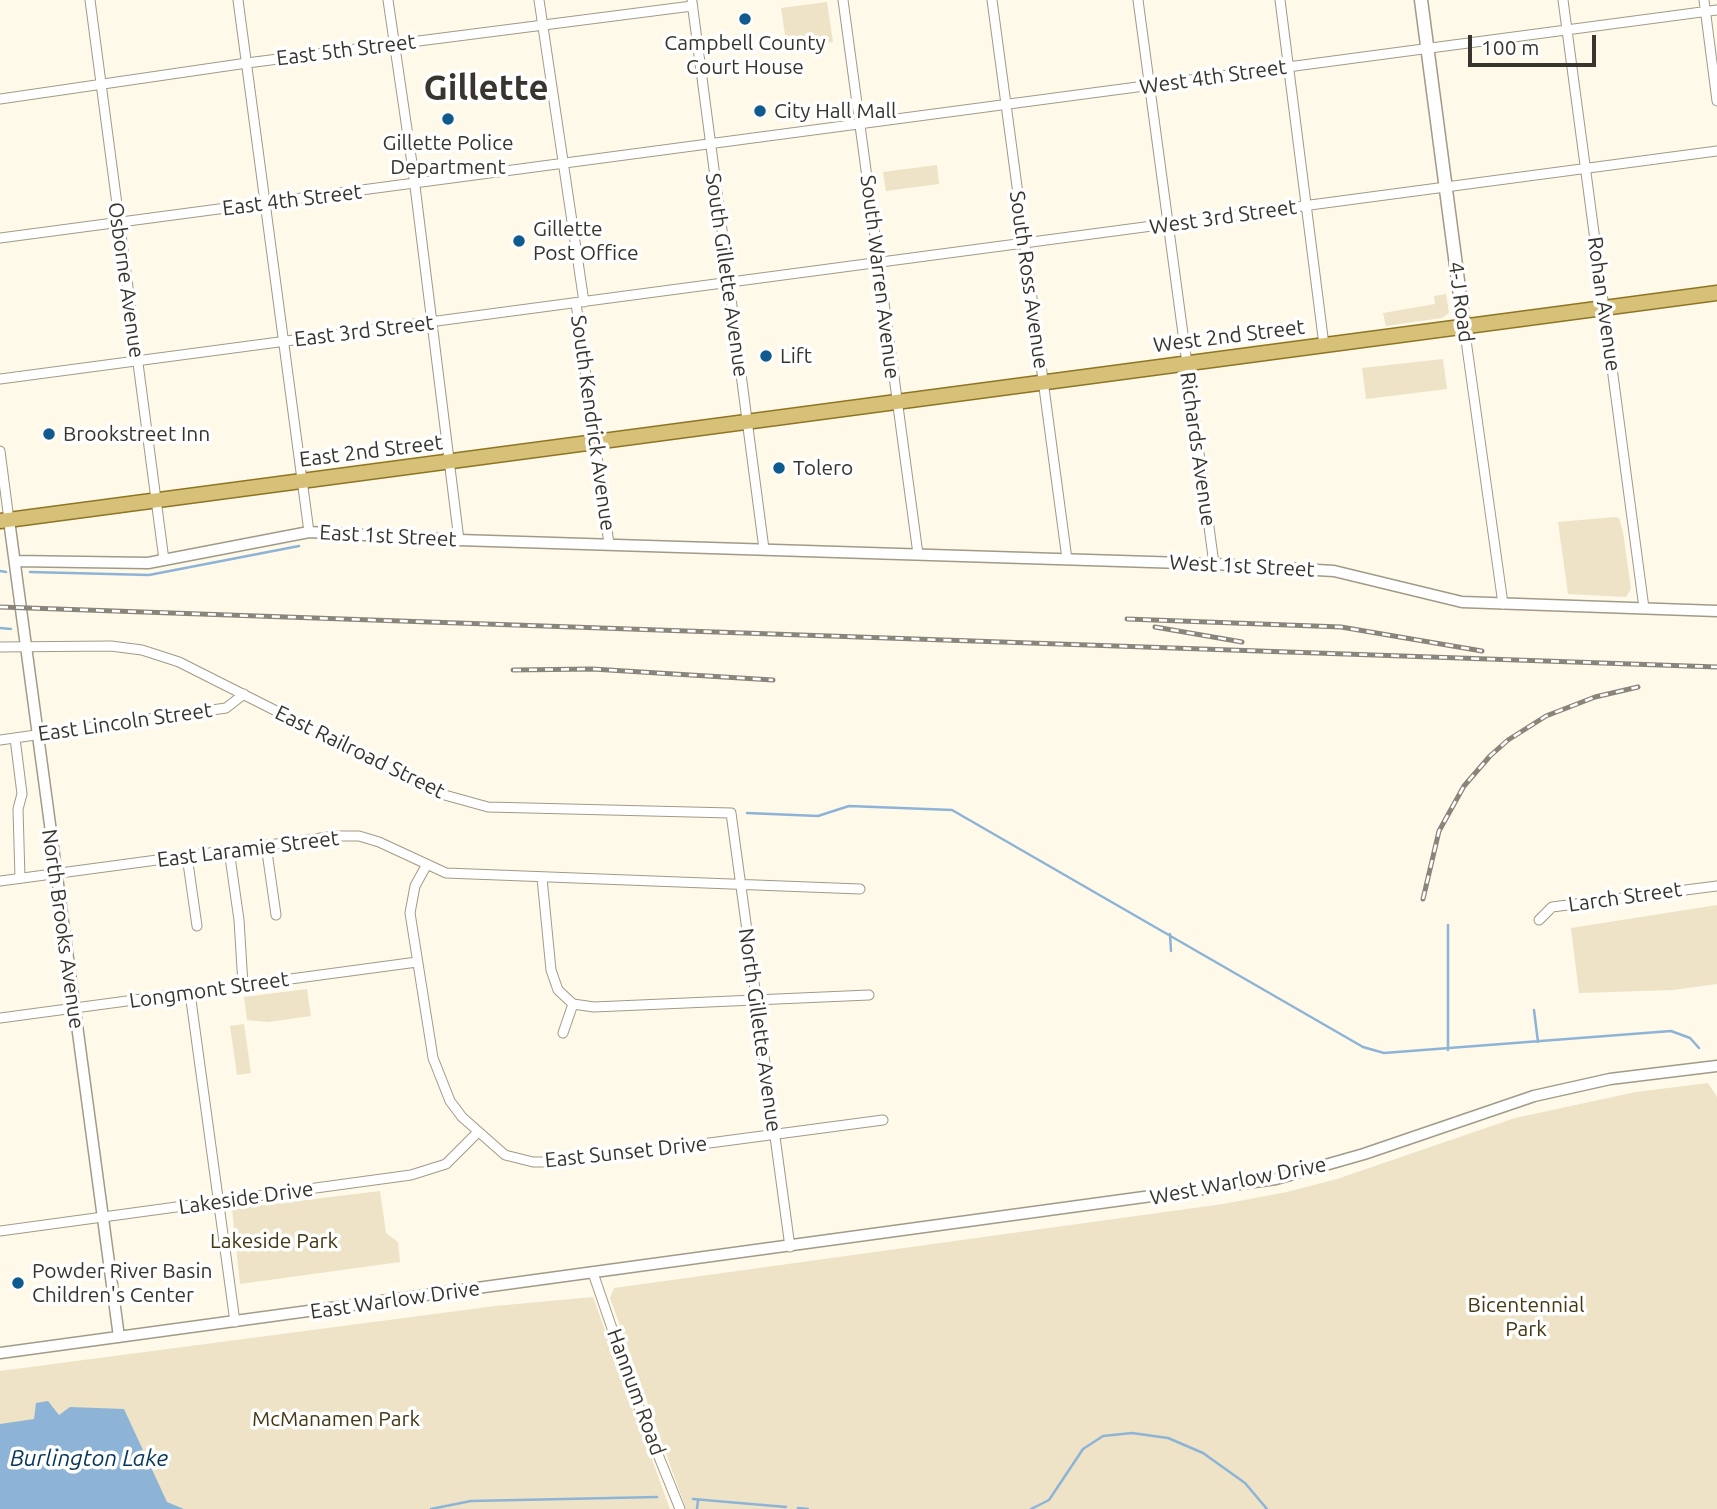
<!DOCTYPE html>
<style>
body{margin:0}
#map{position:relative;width:1717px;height:1509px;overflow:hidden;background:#fff9ea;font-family:Ubuntu,sans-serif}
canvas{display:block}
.scale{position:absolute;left:1468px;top:35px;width:128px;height:32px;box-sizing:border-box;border:4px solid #38352e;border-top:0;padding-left:9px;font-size:21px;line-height:24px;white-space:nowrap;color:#38352e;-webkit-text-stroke:5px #fff;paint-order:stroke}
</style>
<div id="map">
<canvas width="1717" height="1509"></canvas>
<div class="scale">100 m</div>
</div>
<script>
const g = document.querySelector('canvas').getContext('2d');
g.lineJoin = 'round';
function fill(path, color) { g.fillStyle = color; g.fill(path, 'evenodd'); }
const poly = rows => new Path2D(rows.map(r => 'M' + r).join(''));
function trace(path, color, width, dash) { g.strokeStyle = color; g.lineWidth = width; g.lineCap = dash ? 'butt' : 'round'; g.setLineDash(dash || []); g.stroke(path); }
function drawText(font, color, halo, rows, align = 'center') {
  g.font = font + ' Ubuntu,sans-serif'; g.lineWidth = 7; g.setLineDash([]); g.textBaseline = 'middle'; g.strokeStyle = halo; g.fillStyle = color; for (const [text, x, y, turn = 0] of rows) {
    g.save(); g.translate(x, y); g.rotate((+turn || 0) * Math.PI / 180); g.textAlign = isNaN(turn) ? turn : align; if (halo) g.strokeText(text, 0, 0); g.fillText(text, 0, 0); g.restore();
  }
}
fill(poly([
 [827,2,833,42,787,48,781,8],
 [937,165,939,184,886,191,883,172],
 [1446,294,1449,313,1442,318,1386,326,1383,313,1435,304,1434,296],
 [1443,359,1447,389,1366,399,1362,368],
 [1615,517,1619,518,1623,532,1631,589,1626,597,1568,594,1558,522],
 [1717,905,1717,984,1673,990,1579,993,1571,928],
 [307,989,311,1016,268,1022,247,1020,244,997],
 [244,1024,251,1073,237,1075,230,1026],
 [1708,1083,1717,1097,1717,1509,686,1509,610,1298,614,1288,1223,1204,1287,1192,1337,1179,1515,1118,1636,1092],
 [380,1191,386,1233,398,1242,400,1262,240,1284,232,1209],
 [593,1297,670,1509,0,1509,0,1371,495,1306]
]), '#eee3c6');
fill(poly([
 [48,1401,59,1415,70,1407,124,1409,167,1502,184,1509,0,1509,0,1424,34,1419,36,1403]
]), '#8db4d7');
trace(poly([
 [0,571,6,572],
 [30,572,149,575,299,546],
 [0,628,11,629],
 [747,813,818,816,849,806,952,810,1363,1047,1384,1053,1671,1031,1690,1038,1699,1048],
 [1170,934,1171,951],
 [1534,1010,1538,1042],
 [1448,1050,1448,925],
 [693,1499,786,1507],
 [798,1508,808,1509],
 [431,1509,471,1501,657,1497],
 [697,1509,698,1500],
 [1031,1509,1049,1500,1083,1449,1103,1436,1132,1433,1168,1438,1203,1453,1245,1483,1267,1509]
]), '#8db4d7', 2.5);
const minor = poly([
 [90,0,164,560],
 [238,0,309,532],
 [388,0,413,170,459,540],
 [539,0,584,302],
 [843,0,918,554],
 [992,0,1067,559],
 [1138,0,1214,564],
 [1280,0,1324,345],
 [1563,0,1644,608],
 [1704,0,1717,101],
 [692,2,764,549],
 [0,99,247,63,692,6],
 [0,238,1717,10],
 [576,303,609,544],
 [1464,326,1503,604],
 [0,379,1717,151],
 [0,451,9,520],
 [0,647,111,646,142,650,179,662,441,794,488,807,731,813,790,1247],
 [15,738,22,794,18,809,20,878],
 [0,740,226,708,244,694],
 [266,845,276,915],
 [229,850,239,920,243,985],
 [187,856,197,926],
 [426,866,415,886,410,913,433,1058,450,1101,462,1117,505,1155,533,1162,566,1162,883,1120],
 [542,878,551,970,558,990,573,1004,594,1007,869,995],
 [0,881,336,836,359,836,379,842,446,873,860,889],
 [1539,920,1552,907,1717,886],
 [190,993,235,1322],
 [0,1018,417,962],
 [563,1033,573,1004],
 [0,1231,411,1175,446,1164,478,1132],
 [593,1273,640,1410,680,1509]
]);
const tertiary = poly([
 [9,520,119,1337],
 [15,561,148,563,309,532,459,540,1214,564,1334,571,1462,602,1717,611],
 [0,1353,1276,1179,1364,1154,1534,1096,1610,1079,1717,1066]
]);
const secondary = poly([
 [1421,0,1464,326]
]);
const primary = poly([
 [0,521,1717,293]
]);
trace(minor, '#a19a88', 11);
trace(tertiary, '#a19a88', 13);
trace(secondary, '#a19a88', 15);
trace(primary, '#8e7524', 17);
trace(minor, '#fff', 9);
trace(tertiary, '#fff', 10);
trace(secondary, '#fff', 12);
trace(primary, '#d7c179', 14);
const rail = poly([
 [0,607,1717,667],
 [1127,619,1341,627,1482,651],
 [1155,627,1242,642],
 [513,670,592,669,773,680],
 [1423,899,1439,831,1464,786,1490,756,1508,740,1546,716,1595,697,1638,687]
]);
trace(rail, '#8a857b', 5);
trace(rail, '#fff', 2.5, [8]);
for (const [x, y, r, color] of [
 [745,19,7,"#115a8e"],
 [760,111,7,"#115a8e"],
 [448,119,7,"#115a8e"],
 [519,241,7,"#115a8e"],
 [766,356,7,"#115a8e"],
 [49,434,7,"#115a8e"],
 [779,468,7,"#115a8e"],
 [18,1283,7,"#115a8e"]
]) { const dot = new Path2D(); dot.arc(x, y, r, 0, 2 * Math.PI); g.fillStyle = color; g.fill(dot); trace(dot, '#fff', 2.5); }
drawText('21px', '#38352e', '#fff', [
 ["Campbell County",745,43,"center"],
 ["Court House",745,67,"center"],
 ["City Hall Mall",774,111],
 ["Gillette Police",448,143,"center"],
 ["Department",448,167,"center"],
 ["Gillette",533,229],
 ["Post Office",533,253],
 ["Lift",780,356],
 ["Brookstreet Inn",63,434],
 ["Tolero",793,468],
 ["Powder River Basin",32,1271],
 ["Children's Center",32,1295]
], 'left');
drawText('21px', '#38352e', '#fff', [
 ["East 5th Street",346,50,-7],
 ["West 4th Street",1213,77,-8],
 ["East 4th Street",292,200,-7],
 ["West 3rd Street",1223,217,-8],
 ["South Gillette Avenue",727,275,82],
 ["South Warren Avenue",880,277,83],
 ["Osborne Avenue",126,280,82],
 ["South Ross Avenue",1029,280,82],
 ["4-J Road",1461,302,82],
 ["Rohan Avenue",1604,304,82],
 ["East 3rd Street",364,331,-7],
 ["West 2nd Street",1229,336,-7],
 ["South Kendrick Avenue",593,423,82],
 ["Richards Avenue",1198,449,82],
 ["East 2nd Street",371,451,-7],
 ["East 1st Street",388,536,3],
 ["West 1st Street",1242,566,3],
 ["East Lincoln Street",125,722,-8],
 ["East Railroad Street",360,752,26],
 ["East Laramie Street",248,849,-7],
 ["Larch Street",1625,897,-8],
 ["North Brooks Avenue",63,929,82],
 ["Longmont Street",209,990,-8],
 ["North Gillette Avenue",760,1030,82],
 ["East Sunset Drive",626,1152,-6],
 ["West Warlow Drive",1238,1181,-11],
 ["Lakeside Drive",246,1198,-8],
 ["East Warlow Drive",395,1300,-8],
 ["Hannum Road",636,1392,70]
]);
drawText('21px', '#453811', '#fff', [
 ["Lakeside Park",274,1241],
 ["Bicentennial",1526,1305],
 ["Park",1526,1329],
 ["McManamen Park",336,1419]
]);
drawText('italic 23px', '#063658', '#fff', [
 ["Burlington Lake",89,1458]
]);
drawText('bold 35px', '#38352e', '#fff', [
 ["Gillette",486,88]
]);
</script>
